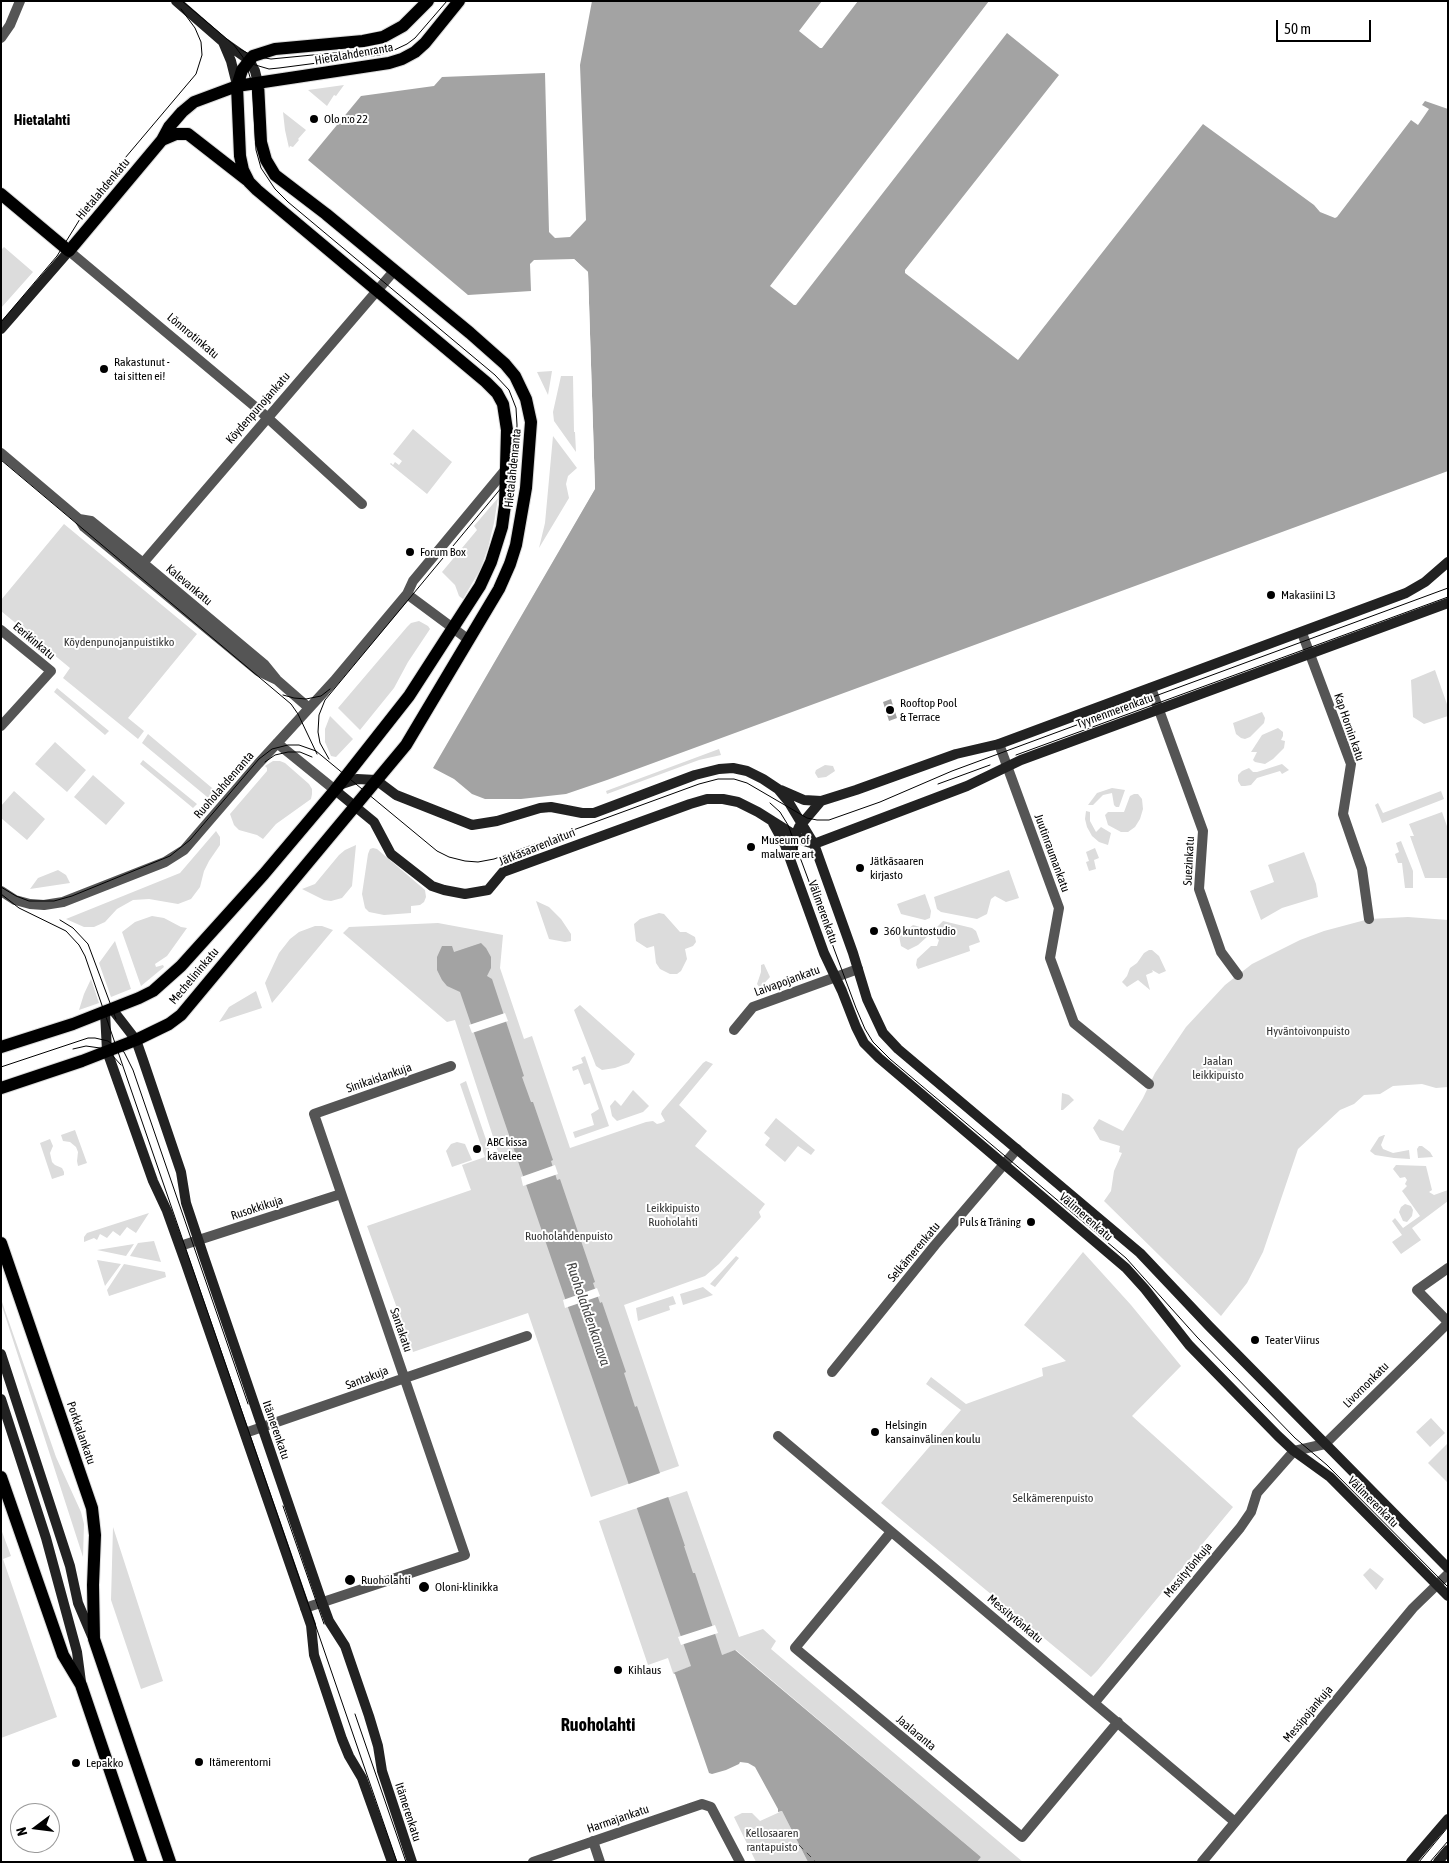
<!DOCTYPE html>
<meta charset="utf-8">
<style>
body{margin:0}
#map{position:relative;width:1449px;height:1863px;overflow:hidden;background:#fff;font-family:"Asap Condensed",sans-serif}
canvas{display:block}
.frame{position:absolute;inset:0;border:2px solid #000;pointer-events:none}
.north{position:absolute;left:10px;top:1803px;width:50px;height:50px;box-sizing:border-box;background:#fff;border:1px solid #999;border-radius:50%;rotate:255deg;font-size:14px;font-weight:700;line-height:20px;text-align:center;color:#000}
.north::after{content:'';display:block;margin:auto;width:18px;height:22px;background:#000;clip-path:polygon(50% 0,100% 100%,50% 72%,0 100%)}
.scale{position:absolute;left:1276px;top:20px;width:95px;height:22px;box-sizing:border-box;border:2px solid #000;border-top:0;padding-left:6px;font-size:15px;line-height:18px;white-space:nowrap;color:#000;-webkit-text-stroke:4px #fff;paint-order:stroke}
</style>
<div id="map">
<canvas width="1449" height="1863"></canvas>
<div class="frame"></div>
<div class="north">N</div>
<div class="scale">50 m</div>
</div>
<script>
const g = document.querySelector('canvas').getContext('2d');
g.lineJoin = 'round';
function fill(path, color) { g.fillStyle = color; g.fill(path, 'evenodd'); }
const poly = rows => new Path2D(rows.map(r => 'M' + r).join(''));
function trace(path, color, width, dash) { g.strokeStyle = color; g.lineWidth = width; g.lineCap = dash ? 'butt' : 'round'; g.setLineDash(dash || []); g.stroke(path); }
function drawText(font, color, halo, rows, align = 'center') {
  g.font = font + ' "Asap Condensed",sans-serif'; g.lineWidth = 4; g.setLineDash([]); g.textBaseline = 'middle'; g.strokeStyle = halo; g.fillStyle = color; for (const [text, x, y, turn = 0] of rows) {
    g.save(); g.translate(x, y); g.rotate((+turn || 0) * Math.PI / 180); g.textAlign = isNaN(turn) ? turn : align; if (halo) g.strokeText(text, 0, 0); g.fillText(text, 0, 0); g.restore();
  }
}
fill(poly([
 [344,85,336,96,334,95,327,106,308,90],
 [283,112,306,130,298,139,299,140,293,147,290,146,289,148,285,130],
 [4,247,33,272,1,308,1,250],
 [552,371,548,395,537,372],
 [561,376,573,376,574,432,575,432,576,452,554,421,553,412],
 [413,429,452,462,427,494,390,464,391,463,393,465,395,462,399,465,402,461,393,454],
 [553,436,577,468,568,476,566,484,569,498,539,548,545,523],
 [498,498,494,523,488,548,480,570,463,599,459,596,455,585,442,572,477,530,474,526],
 [64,524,197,634,128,718,144,731,138,739,63,678,70,668,1,611,1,600],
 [419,621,428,626,430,629,408,662,394,688,360,730,338,708,407,627,411,623],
 [1435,670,1448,707,1448,716,1424,724,1413,717,1411,680],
 [57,688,109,731,105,735,54,692],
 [1262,712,1265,718,1264,723,1250,737,1245,739,1241,738,1236,734,1233,723],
 [330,716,353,739,336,757,331,756,325,742,325,729],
 [1278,728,1283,732,1283,736,1281,740,1285,741,1284,748,1273,759,1265,764,1255,762,1253,760,1257,752,1251,752,1262,735],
 [148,734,218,793,212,801,142,743],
 [55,742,86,770,67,792,35,764],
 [719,749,721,755,699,760,607,794,606,791],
 [143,760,197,804,193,808,140,764],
 [273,761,280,761,285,763,309,784,312,789,312,794,311,799,276,824,263,839,257,835,239,830,234,825,230,814,267,771,267,768,265,766],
 [1282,764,1289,770,1282,774,1280,771,1257,778,1251,785,1245,786,1241,786,1238,781,1238,775,1242,771,1249,768,1253,772,1257,772],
 [825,765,833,766,835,771,826,777,818,778,815,773,816,770],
 [93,775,125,803,106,825,74,797],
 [1112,788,1125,790,1119,807,1116,807,1114,805,1112,793,1103,795,1093,805,1088,805,1097,793],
 [14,791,45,819,27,840,1,818,1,806],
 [1441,791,1444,799,1382,823,1375,805,1378,803,1383,813],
 [1134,794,1138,794,1142,799,1143,809,1140,819,1135,827,1128,832,1121,832,1108,825,1105,815,1108,812,1124,812,1130,796],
 [1086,811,1090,812,1090,821,1096,832,1101,827,1111,833,1108,845,1099,842,1092,836,1087,827,1085,819],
 [1442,812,1448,829,1448,878,1425,878,1410,836,1414,836,1409,824],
 [216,831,220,837,220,845,209,861,204,871,200,887,191,899,178,904,149,899,133,900,117,909,105,922,94,927,84,927,66,919,180,873],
 [1401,841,1413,871,1413,888,1405,888,1402,863,1398,863,1395,854,1399,852,1396,843],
 [356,845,352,886,342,898,331,901,324,900,302,889,315,884,339,855,345,850],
 [373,848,377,849,425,890,426,897,424,902,420,905,411,906,411,913,384,915,369,912,365,908,362,894,368,854,370,849],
 [1095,848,1099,858,1094,860,1096,869,1089,871,1086,862,1089,861,1086,852],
 [1304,852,1316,884,1318,897,1282,908,1261,920,1250,891,1274,882,1268,865],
 [58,870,66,875,70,883,30,889,38,878],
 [1009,870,1019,898,1006,902,995,896,991,899,987,914,977,919,941,912,937,909,934,897],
 [925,894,931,911,930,918,925,920,901,914,897,904],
 [536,901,549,907,561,919,571,934,571,941,565,942,549,939],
 [659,913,664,914,680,932,686,932,695,937,696,942,693,946,685,949,687,959,681,971,677,974,670,974,660,969,656,963,654,946,647,948,636,941,634,924,640,919],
 [152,916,164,918,181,927,187,928,167,956,155,964,156,967,163,965,164,967,141,986,122,932,135,922],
 [1408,917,1448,920,1448,1087,1436,1088,1422,1084,1393,1086,1380,1094,1364,1095,1354,1104,1340,1110,1298,1149,1263,1252,1247,1283,1221,1316,1104,1201,1111,1191,1114,1171,1122,1153,1119,1152,1120,1146,1100,1140,1093,1128,1099,1119,1123,1131,1143,1098,1155,1073,1186,1027,1225,985,1252,964,1300,940,1324,931,1369,919],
 [943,921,972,928,976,931,980,942,969,946,970,951,918,969,916,965,917,959,931,946,937,946,939,940,937,938,937,927],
 [438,923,503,935,500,968,524,1039,532,1036,570,1148,646,1122,653,1121,657,1124,661,1123,665,1121,661,1114,662,1111,703,1063,706,1061,713,1064,679,1105,707,1131,695,1146,765,1204,759,1212,761,1217,719,1264,705,1276,624,1305,679,1466,591,1497,528,1313,413,1352,367,1226,471,1190,462,1165,485,1157,460,1084,466,1081,491,1154,498,1152,455,1020,447,1022,343,933,349,927],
 [913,925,927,929,929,935,918,945,908,950,901,946,899,936],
 [315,926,322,926,333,930,272,1003,265,983,279,953,290,939,299,932],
 [115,941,131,989,111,997,99,963],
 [1149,950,1152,950,1159,956,1166,971,1159,974,1152,970,1153,972,1146,975,1150,990,1138,980,1127,987,1122,982,1127,976,1130,968,1137,963,1144,953],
 [764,964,770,977,760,988,757,984,761,972,761,965],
 [91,979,99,1003,79,1010,84,994],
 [256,991,262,1008,219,1022,229,1007],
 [580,1005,635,1054,629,1063,615,1068,602,1070,596,1066,574,1010],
 [585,1056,609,1126,575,1138,573,1132,594,1125,591,1114,599,1109,590,1083,584,1085,578,1069,573,1071,572,1067,583,1063,581,1058],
 [633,1090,649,1106,643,1112,617,1121,612,1116,610,1106,615,1100,621,1106],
 [1062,1093,1069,1095,1074,1100,1063,1110,1061,1110],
 [776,1118,815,1150,811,1155,798,1146,785,1162,765,1145,770,1138,764,1133],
 [75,1130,87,1163,78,1166,77,1161,78,1152,76,1147,70,1142,63,1141,61,1135],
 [1384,1135,1385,1135,1381,1145,1383,1149,1393,1153,1409,1150,1410,1159,1394,1158,1375,1155,1370,1151,1379,1137],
 [50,1139,53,1146,50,1153,52,1162,55,1165,62,1168,64,1172,64,1175,52,1179,40,1143],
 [457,1142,465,1144,472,1160,452,1167,446,1151,451,1144],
 [1419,1146,1422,1146,1430,1152,1433,1157,1418,1158,1417,1149],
 [1396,1165,1426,1166,1432,1190,1429,1192,1434,1195,1448,1190,1448,1201,1412,1228,1421,1240,1401,1254,1392,1242,1402,1235,1392,1221,1395,1218,1403,1228,1420,1216,1402,1191,1407,1186,1405,1184,1407,1180,1405,1177,1400,1178,1393,1169],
 [1405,1204,1411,1206,1413,1210,1412,1216,1407,1222,1403,1221,1399,1212,1401,1207],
 [149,1213,136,1233,127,1227,120,1236,113,1231,107,1238,100,1234,97,1240,94,1238,84,1242,84,1237,87,1233],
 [154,1241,161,1262,130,1256,138,1243],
 [134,1244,126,1256,97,1250],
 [1083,1252,1131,1305,1181,1366,1132,1416,1233,1507,1097,1671,1091,1677,881,1503,961,1410,926,1384,931,1377,966,1404,1043,1376,1042,1368,1066,1361,1024,1325],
 [736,1256,739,1258,715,1287,710,1284],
 [97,1260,121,1264,105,1286],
 [124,1264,165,1272,166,1277,109,1296,107,1290],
 [703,1287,713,1295,683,1305,680,1294],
 [673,1296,676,1304,669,1306,670,1310,638,1321,636,1308],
 [1,1299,56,1457,81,1512,84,1524,83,1557,1,1303],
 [1431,1418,1445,1433,1430,1447,1416,1432],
 [1448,1443,1448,1483,1428,1463],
 [687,1491,739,1637,763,1629,776,1641,771,1649,1023,1862,977,1862,981,1857,736,1650,673,1673,668,1658,648,1665,599,1521],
 [113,1527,163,1681,141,1689,111,1600],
 [1,1529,11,1556,3,1559,57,1717,1,1738],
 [1370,1568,1384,1579,1376,1590,1363,1575],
 [782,1811,808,1862,756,1862,734,1817,742,1813,752,1813,760,1821]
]), '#dcdcdc');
fill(poly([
 [592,1,822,1,799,31,820,48,822,48,858,1,989,1,770,286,794,305,796,305,1007,33,1059,75,905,270,905,273,1018,360,1203,124,1314,205,1320,212,1335,218,1337,217,1411,120,1418,125,1429,109,1422,105,1425,101,1448,109,1448,471,607,780,566,794,521,799,485,799,472,794,454,779,433,768,595,489,588,272,574,259,534,260,530,264,531,291,468,295,308,160,361,96,434,86,442,77,545,73,549,232,555,238,570,237,586,220,580,65],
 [891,699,897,718,889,721,883,702],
 [481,943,486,948,491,957,491,968,487,976,492,979,524,1076,522,1077,531,1102,533,1102,553,1160,551,1161,557,1180,560,1179,595,1282,593,1283,600,1303,602,1302,626,1372,624,1373,635,1407,637,1406,685,1546,684,1546,693,1573,695,1573,722,1655,735,1650,981,1857,977,1862,808,1862,782,1811,778,1812,778,1809,755,1767,748,1763,740,1762,739,1764,726,1770,712,1774,709,1773,675,1674,673,1673,691,1666,460,992,447,986,442,980,437,970,437,957,442,946,452,946,454,952]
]), '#a3a3a3');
fill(poly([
 [574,259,588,272,595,488,431,770,431,767,592,488,586,273,575,263],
 [505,1013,508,1021,472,1033,469,1025],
 [555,1165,558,1174,523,1186,521,1177],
 [597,1288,600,1296,565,1308,563,1300],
 [663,1472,671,1496,634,1509,626,1485],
 [715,1625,718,1633,681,1645,678,1637]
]), '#fff');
trace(poly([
 [799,1845,816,1862]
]), '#444', 1, [6, 5]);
const primary = poly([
 [162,140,176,134,188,134,247,180],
 [1,194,69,251,162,140,169,127,182,112,194,102,237,86,389,63,402,59,415,52,425,43,459,1],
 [1,1047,73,1024,139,998,153,991,181,966,264,874,335,790,409,696,480,586,491,562,502,527,505,505,507,430,503,404,497,393,486,382,257,190,249,182,243,170,240,156,237,86,242,70,253,56,275,49,363,41,383,37,403,26,428,1],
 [1,1088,82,1061,136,1040,169,1024,181,1015,406,745,499,589,510,564,516,545,526,488,531,422,526,399,515,376,505,364,470,333,326,214,275,175,266,160,261,142,258,83],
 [1,1243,92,1508,95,1535,93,1585,94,1639,170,1862],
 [1,1477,63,1655,81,1685,141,1862]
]);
trace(primary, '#dbdbdb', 14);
trace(poly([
 [1,38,10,25,20,1],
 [69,251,259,410,362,504],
 [1,453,79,519,84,527,258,671,277,680],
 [79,519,91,521,143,563,264,664,277,680,309,708],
 [143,563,394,271],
 [407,594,469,640],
 [1,630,51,671,1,726],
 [1302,633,1351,764,1343,814,1362,869,1369,919],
 [1151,688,1203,831,1199,889,1221,952,1238,975],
 [277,743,335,790],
 [999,744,1059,908,1050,958,1074,1023,1149,1084],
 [1,891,15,900,30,904,44,905,63,902,165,862,184,850,258,764,334,681,407,594,413,581,506,469],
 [734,1030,753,1007,858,969],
 [180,1246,341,1194],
 [1448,1268,1417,1290,1448,1322],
 [832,1372,935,1245,1017,1149],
 [245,1433,527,1336],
 [778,1436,1235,1822],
 [891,1532,795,1648,1022,1837,1118,1722],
 [305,1608,465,1555,314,1114,451,1066],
 [1095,1702,1240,1528,1251,1512,1257,1493,1294,1451,1325,1444,1448,1323],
 [593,1841,600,1862],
 [533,1862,702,1804,711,1807,740,1862],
 [1202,1862,1413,1608,1448,1574]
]), '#555', 10);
trace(poly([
 [176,1,222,41,249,60,255,71,258,83],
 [223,42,231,61,237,85],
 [1,329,69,251],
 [339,785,357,779,376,780,396,795,472,825,497,821,540,808,551,807,582,813,594,813,695,775,719,769,733,768,747,771,763,779,778,789,788,801,814,844,853,953,867,999,883,1033,898,1049,1140,1253,1209,1326,1448,1568],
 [335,790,374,822,391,854,432,886,444,890,465,894,488,890,503,872,690,804,707,799,723,799,738,802,758,812,804,841,814,844,967,786,1021,760,1448,603],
 [781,790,804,800,821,801,856,790,956,754,999,744,1406,593,1425,582,1448,562],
 [773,823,785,845,824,953,842,991,856,1027,864,1043,879,1058,1126,1268,1145,1289,1189,1345,1278,1436,1294,1451,1330,1477,1448,1596],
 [791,859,795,836,799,827,821,801],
 [112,1009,136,1040,143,1060,181,1172,186,1203,204,1257,322,1602,329,1621,345,1646,369,1716,378,1746,382,1771,412,1862],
 [105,1012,107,1051,153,1181,167,1211,186,1264,311,1625,314,1655,342,1739,349,1756,362,1778,392,1862],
 [1,1354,70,1566,78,1603,92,1636],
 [1,1399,46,1538,77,1652,81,1682],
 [1411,1862,1448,1819],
 [1438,1862,1448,1850]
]), '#222', 10);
trace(primary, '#000', 12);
trace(poly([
 [182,1,234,45,245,60,252,84,256,150,261,168,275,189,288,202,495,375,509,390,516,408,517,425,516,451,512,466,502,487,325,700,319,715,318,732,320,743,329,759],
 [240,49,253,56,271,59,365,50],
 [243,59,252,64,269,69,279,68,379,55,390,52,407,44,415,38,447,1],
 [1,322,57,256,98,190,196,74,202,55,201,42,195,28,181,9],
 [1,460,291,704,298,714,317,754],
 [283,695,294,698,306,699,321,696,330,689],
 [1016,755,1448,597],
 [265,762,275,755,288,752,300,752,312,757],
 [938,784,990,765],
 [770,803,780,812,788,825,856,1008,865,1029,873,1042,890,1059,1126,1258,1197,1337,1295,1438,1327,1465,1448,1587],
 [1,887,16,896,29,901,54,901,72,896,170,856,190,840,259,759,272,749,288,745,299,745,316,751,437,851,449,857,465,861,478,862,494,859,699,784,718,779,734,779,747,783,807,818,817,820,829,820,880,802,952,771,1448,588],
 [1,894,19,908,66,931,79,945,85,956,397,1862],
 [60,920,73,928,88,944,116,1019],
 [73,1049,86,1046,100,1048,111,1054,121,1065],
 [1,1067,88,1038,95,1038,108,1041,124,1052,133,1070,248,1404],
 [283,1506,324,1624],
 [355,1714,406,1862],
 [1419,1862,1448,1827],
 [1430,1862,1448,1841]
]), '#000', 1);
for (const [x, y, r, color] of [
 [314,119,5,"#000"],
 [104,369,5,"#000"],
 [410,552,5,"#000"],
 [1271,595,5,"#000"],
 [890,710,5,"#000"],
 [751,847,5,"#000"],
 [860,868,5,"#000"],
 [874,931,5,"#000"],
 [477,1149,5,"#000"],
 [1031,1222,5,"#000"],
 [1255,1340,5,"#000"],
 [875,1432,5,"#000"],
 [350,1580,6,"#000"],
 [424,1587,6,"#000"],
 [618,1670,5,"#000"],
 [199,1762,5,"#000"],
 [76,1763,5,"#000"]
]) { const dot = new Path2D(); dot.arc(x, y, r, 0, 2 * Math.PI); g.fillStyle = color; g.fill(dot); trace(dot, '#fff', 2); }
drawText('12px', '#000', '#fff', [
 ["Hietalahdenranta",354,54,-10],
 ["Hietalahdenkatu",103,189,-50],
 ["Lönnrotinkatu",193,336,40],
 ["Köydenpunojankatu",258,408,-49],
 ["Hietalahdenranta",513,468,-84],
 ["Kalevankatu",189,585,40],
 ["Eerikinkatu",34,641,40],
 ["Tyynenmerenkatu",1115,711,-20],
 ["Kap Hornin katu",1349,727,71],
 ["Ruoholahdenranta",224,785,-49],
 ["Jätkäsaarenlaituri",537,847,-22],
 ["Juutinraumankatu",1052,853,70],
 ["Suezinkatu",1189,861,-87],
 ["Välimerenkatu",823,912,70],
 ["Mechelininkatu",194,976,-50],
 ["Laivapojankatu",787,981,-20],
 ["Sinikaislankuja",379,1078,-19],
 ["Rusokkikuja",257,1208,-18],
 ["Välimerenkatu",1086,1217,41],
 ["Selkämerenkatu",914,1252,-50],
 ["Santakatu",401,1330,71],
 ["Santakuja",367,1378,-21],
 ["Livornonkatu",1366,1385,-45],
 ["Itämerenkatu",276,1430,71],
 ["Porkkalankatu",81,1433,71],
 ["Välimerenkatu",1373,1502,45],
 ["Messitytönkuja",1188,1570,-50],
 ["Messitytönkatu",1015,1619,40],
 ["Messipojankuja",1308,1714,-50],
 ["Jaalaranta",916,1733,40],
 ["Itämerenkatu",408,1812,72],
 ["Harmajankatu",618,1819,-19]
]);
drawText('12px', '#000', '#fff', [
 ["Olo n:o 22",324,119],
 ["Rakastunut -",114,362],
 ["tai sitten ei!",114,376],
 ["Forum Box",420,552],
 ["Makasiini L3",1281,595],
 ["Rooftop Pool",900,703],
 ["& Terrace",900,717],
 ["Museum of",761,840],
 ["malware art",761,854],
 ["Jätkäsaaren",870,861],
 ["kirjasto",870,875],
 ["360 kuntostudio",884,931],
 ["ABC kissa",487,1142],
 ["kävelee",487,1156],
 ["Puls & Träning",1021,1222,"right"],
 ["Teater Viirus",1265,1340],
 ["Helsingin",885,1425],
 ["kansainvälinen koulu",885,1439],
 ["Ruoholahti",361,1580],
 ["Oloni-klinikka",435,1587],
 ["Kihlaus",628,1670],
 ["Itämerentorni",209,1762],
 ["Lepakko",86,1763]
], 'left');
drawText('12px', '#333', '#fff', [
 ["Köydenpunojanpuistikko",119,642],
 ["Hyväntoivonpuisto",1308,1031],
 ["Jaalan",1218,1061],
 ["leikkipuisto",1218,1075],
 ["Leikkipuisto",673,1208],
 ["Ruoholahti",673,1222],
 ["Ruoholahdenpuisto",569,1236],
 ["Selkämerenpuisto",1053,1498],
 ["Kellosaaren",772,1833],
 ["rantapuisto",772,1847]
]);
drawText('italic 14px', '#444', '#fff', [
 ["Ruoholahdenkanava",588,1314,71]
]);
drawText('bold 15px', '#000', '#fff', [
 ["Hietalahti",42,120]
]);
drawText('bold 18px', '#000', '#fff', [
 ["Ruoholahti",598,1725]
]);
</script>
